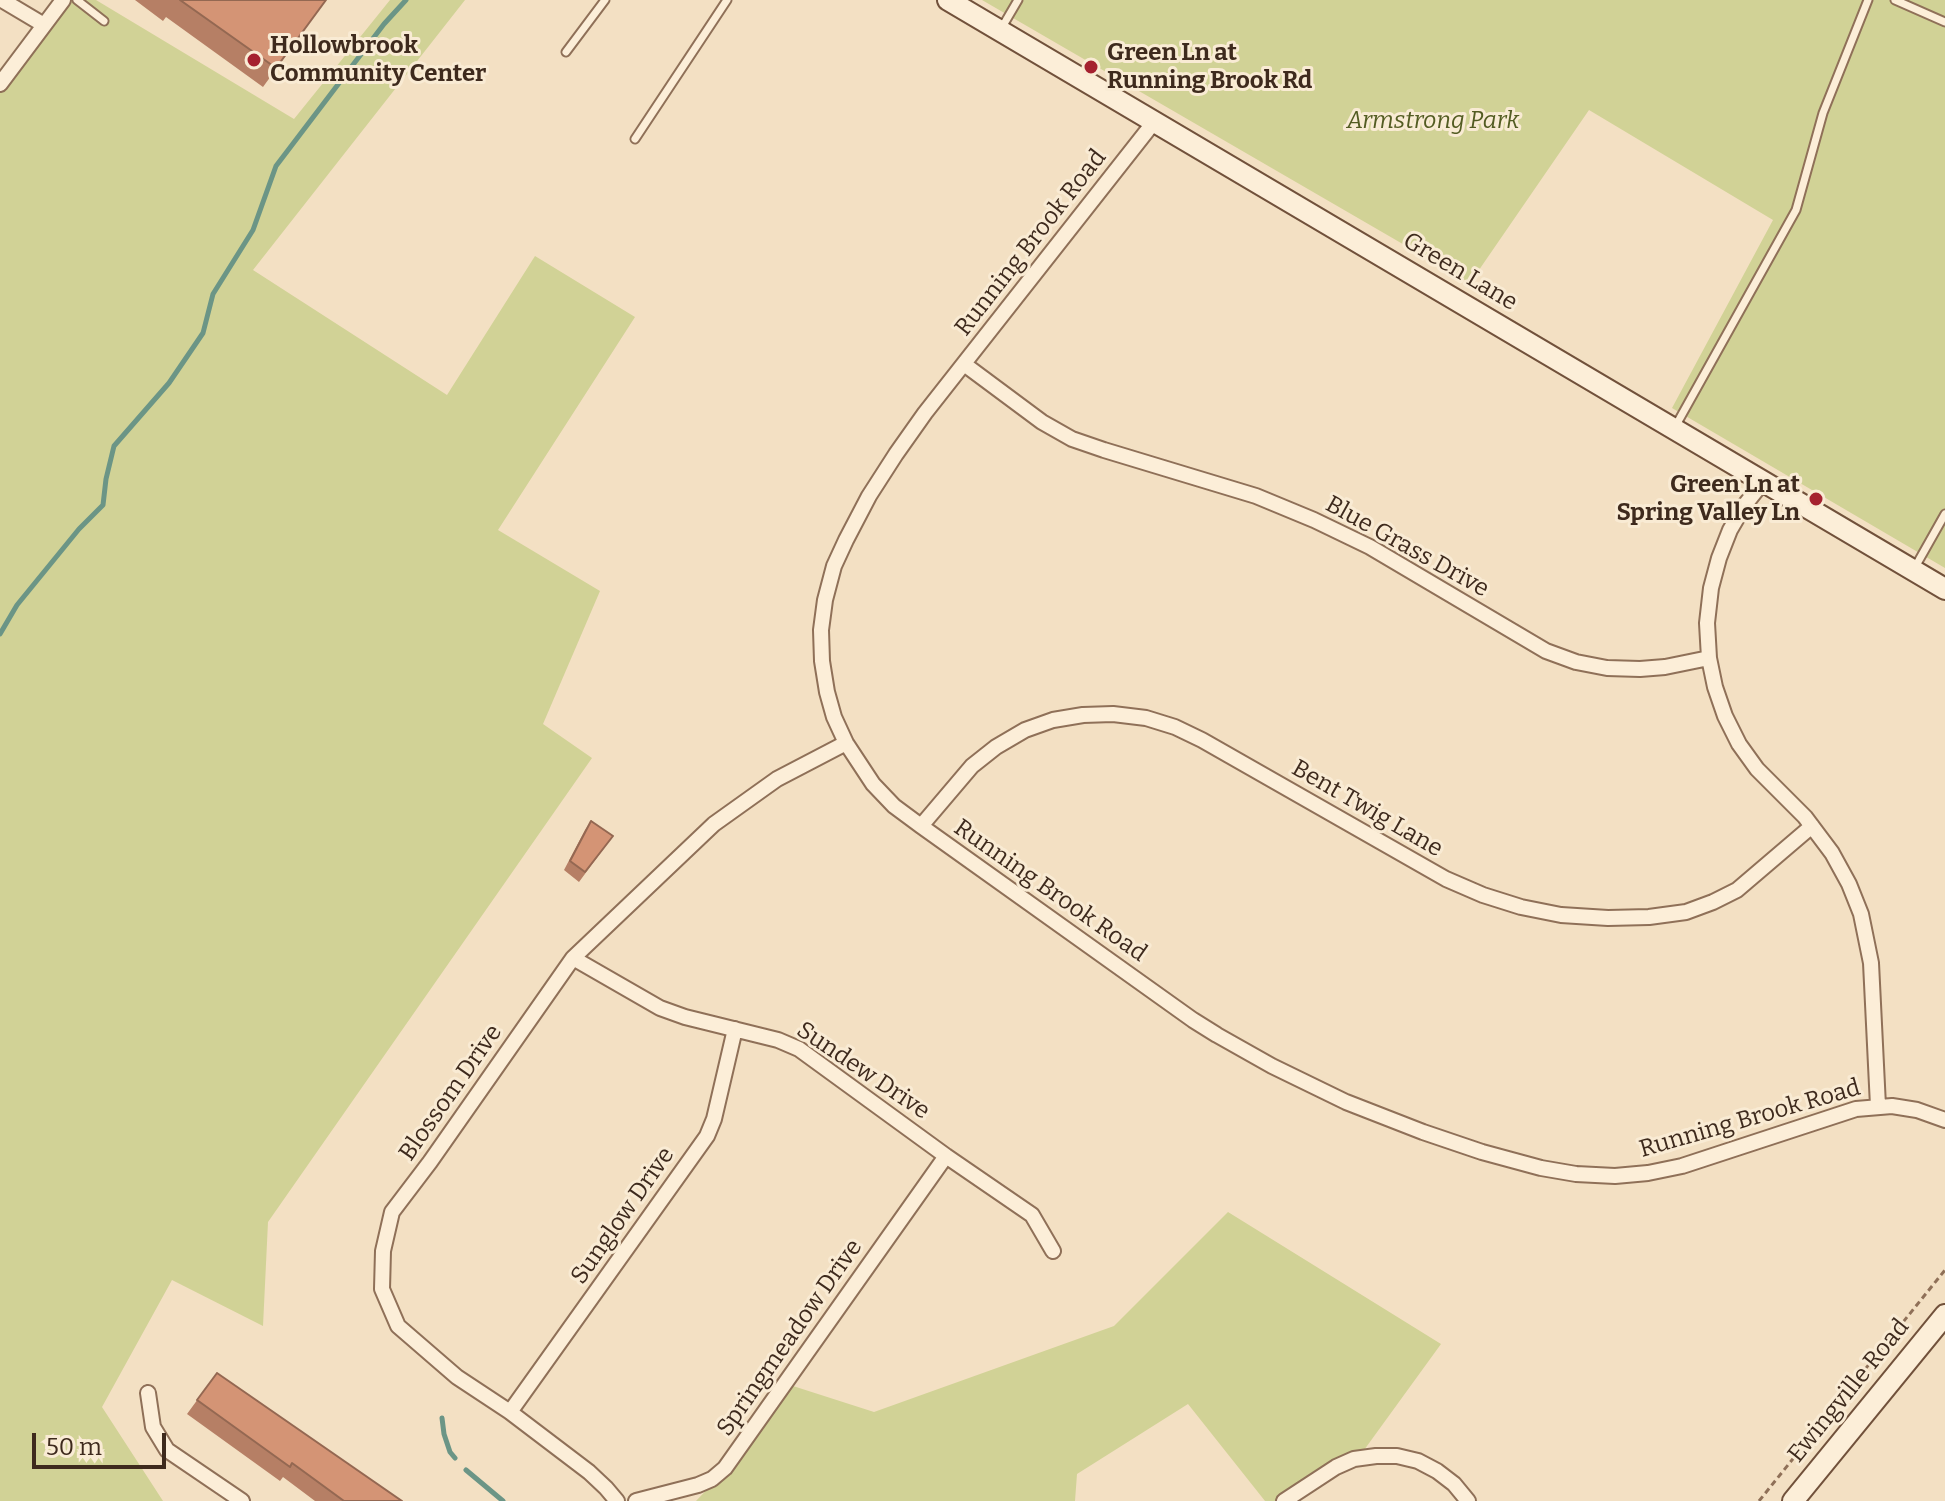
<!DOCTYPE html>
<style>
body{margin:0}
#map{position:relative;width:1945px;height:1501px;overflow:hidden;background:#f3e0c3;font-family:Bitter,serif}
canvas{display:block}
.scale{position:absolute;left:32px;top:1433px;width:134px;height:36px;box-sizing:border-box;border:4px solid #3e2a1d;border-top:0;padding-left:10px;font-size:24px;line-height:28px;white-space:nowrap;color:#3e2a1d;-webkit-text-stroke:6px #f9ebd4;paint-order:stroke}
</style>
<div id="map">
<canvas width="1945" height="1501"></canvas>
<div class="scale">50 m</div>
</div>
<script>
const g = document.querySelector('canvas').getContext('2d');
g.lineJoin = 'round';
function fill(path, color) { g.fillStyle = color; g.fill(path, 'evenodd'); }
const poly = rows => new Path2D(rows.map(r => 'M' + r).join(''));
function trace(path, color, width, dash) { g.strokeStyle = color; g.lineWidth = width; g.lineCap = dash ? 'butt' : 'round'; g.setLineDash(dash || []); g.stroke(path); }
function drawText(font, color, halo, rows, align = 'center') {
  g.font = font + ' Bitter,serif'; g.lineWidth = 6; g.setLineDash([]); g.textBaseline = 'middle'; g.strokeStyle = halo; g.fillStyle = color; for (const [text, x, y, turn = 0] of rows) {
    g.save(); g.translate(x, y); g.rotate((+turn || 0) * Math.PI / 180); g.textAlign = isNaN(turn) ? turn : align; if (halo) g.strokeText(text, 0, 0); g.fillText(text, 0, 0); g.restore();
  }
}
fill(poly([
 [58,0,96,0,294,119,390,0,465,0,253,270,447,395,535,256,635,317,498,530,600,591,543,724,592,758,268,1222,263,1326,172,1280,102,1407,163,1501,0,1501,0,78],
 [982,0,1945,0,1945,568,1672,408,1773,220,1589,110,1470,283],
 [1228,1212,1441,1344,1359,1457,1276,1501,1265,1501,1188,1404,1077,1474,1075,1501,696,1501,715,1481,793,1386,874,1412,1114,1326]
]), '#d1d296');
trace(poly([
 [0,634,17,605,79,529,103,505,106,479,114,446,169,383,203,333,213,294,253,230,276,166,384,24,406,0],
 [442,1418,444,1434,450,1452,455,1458],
 [466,1470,503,1501]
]), '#6b9586', 5);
const lane = poly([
 [77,0,104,21],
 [1895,0,1945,22],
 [1001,29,1018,0],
 [566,52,605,0],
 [635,139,727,0],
 [1675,427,1796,210,1823,113,1868,0],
 [1914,569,1945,514]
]);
const street = poly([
 [2,0,44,25],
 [0,84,63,0],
 [1154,122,925,413,896,454,869,496,846,540,834,566,825,600,821,630,822,661,827,692,834,717,846,743,873,784,894,806,921,826,1193,1020,1217,1035,1272,1066,1346,1102,1423,1132,1482,1152,1541,1168,1576,1174,1615,1176,1648,1173,1682,1166,1856,1109,1892,1106,1917,1110,1945,1120],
 [964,364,1042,422,1072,439,1104,450,1256,496,1314,520,1370,547,1546,651,1576,662,1607,668,1640,669,1665,667,1709,658],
 [1763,482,1744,506,1730,530,1719,558,1711,588,1707,623,1709,658,1715,687,1725,716,1739,744,1757,769,1805,817,1832,853,1849,884,1861,914,1871,963,1878,1106],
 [921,826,972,766,996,747,1025,730,1053,720,1083,715,1113,714,1146,718,1175,727,1202,740,1446,879,1483,895,1521,907,1561,915,1608,918,1649,917,1686,912,1713,902,1737,890,1812,826],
 [573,958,660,1008,685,1017,778,1040,799,1049,946,1156,1032,1215,1053,1251],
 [148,1393,153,1427,167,1450,242,1501],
 [510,1412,707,1136,714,1119,735,1029],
 [617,1501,606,1488,589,1472,510,1412,457,1377,398,1326,382,1289,383,1251,392,1212,430,1162,573,958,714,824,777,779,846,743],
 [636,1501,698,1485,712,1479,725,1468,946,1156],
 [1284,1501,1336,1467,1354,1459,1376,1456,1397,1456,1418,1461,1437,1471,1454,1484,1468,1501]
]);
const secondary = poly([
 [948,0,1945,589],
 [1793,1501,1945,1315]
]);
trace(lane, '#8f7058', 11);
trace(street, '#8f7058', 18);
trace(secondary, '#71513b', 24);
trace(poly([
 [1759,1501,1945,1270]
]), '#8f7058', 3, [6, 4]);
trace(lane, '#fceed8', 7);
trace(street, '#fceed8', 14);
trace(secondary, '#fceed8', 20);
fill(poly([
 [135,0,326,0,263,87,166,17,163,21],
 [591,821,613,836,579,882,564,870,585,830],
 [217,1373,402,1501,315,1501,283,1477,280,1481,187,1414]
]), '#b67f65');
const building = poly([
 [180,0,326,0,276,68,180,0],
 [591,821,613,836,585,872,570,861,591,821],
 [217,1373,402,1501,344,1501,292,1463,290,1467,197,1400,217,1373]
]);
fill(building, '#d49475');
trace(building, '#946852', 2);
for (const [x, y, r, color] of [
 [254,60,8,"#a5212f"],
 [1091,67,8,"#a5212f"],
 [1816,499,8,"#a5212f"]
]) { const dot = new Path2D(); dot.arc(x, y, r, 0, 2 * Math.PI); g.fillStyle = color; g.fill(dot); trace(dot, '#f9ebd4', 3); }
drawText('bold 24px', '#3e2a1d', '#f9ebd4', [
 ["Hollowbrook",270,46],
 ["Community Center",270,74],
 ["Green Ln at",1107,53],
 ["Running Brook Rd",1107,81],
 ["Green Ln at",1800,485,"right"],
 ["Spring Valley Ln",1800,513,"right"]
], 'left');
drawText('italic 24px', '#535c22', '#f9ebd4', [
 ["Armstrong Park",1433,121]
]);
drawText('24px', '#3e2a1d', '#f9ebd4', [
 ["Running Brook Road",1031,243,-52],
 ["Green Lane",1460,272,31],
 ["Blue Grass Drive",1407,547,29],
 ["Bent Twig Lane",1367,809,30],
 ["Running Brook Road",1050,891,35],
 ["Sundew Drive",863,1071,34],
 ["Blossom Drive",451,1093,-55],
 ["Running Brook Road",1750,1119,-16],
 ["Sunglow Drive",623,1216,-55],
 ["Springmeadow Drive",790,1338,-55],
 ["Ewingville Road",1849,1391,-51]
]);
</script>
